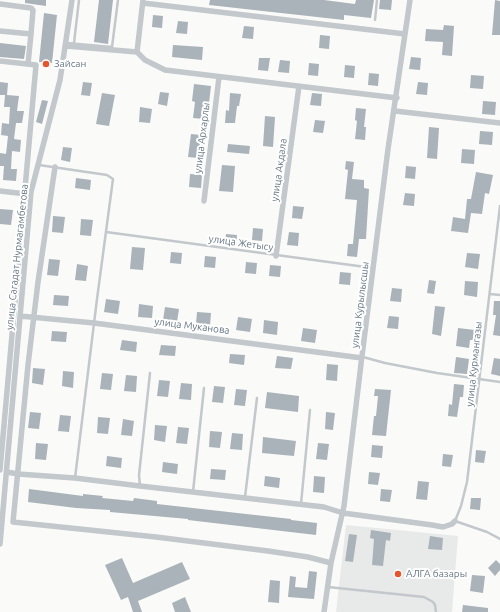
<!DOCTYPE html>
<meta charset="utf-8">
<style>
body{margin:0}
canvas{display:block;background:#fafaf8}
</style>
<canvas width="500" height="612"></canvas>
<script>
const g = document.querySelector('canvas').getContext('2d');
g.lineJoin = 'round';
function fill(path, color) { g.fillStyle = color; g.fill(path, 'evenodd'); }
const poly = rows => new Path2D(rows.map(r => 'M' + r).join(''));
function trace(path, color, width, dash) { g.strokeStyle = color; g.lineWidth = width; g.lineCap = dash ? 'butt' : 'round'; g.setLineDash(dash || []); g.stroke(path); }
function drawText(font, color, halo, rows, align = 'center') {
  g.font = font + ' Ubuntu,sans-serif'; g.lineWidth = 4; g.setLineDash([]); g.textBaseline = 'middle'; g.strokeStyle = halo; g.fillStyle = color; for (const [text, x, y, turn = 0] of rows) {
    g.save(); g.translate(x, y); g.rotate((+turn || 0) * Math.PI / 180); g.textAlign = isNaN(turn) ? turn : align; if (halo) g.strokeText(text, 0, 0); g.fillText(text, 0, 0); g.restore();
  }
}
fill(poly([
 [346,525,458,536,452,612,336,612]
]), '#e8e9e9');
fill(poly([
 [25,0,46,0,46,6,25,3],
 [99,0,113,0,108,44,94,42],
 [210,0,324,0,355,4,356,0,374,0,371,18,344,15,344,20,209,5],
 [380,0,392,0,391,10,379,9],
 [495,0,500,1,500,35,492,35],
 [44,13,57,15,52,63,39,62],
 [153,15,163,16,162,28,152,27],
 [178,21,188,22,187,34,176,33],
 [444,25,454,26,452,56,442,55,443,42,425,41,426,29,443,30],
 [244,26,254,27,253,39,242,38],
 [320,35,330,36,329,49,319,48],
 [0,43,26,46,24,59,0,57],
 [173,45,203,47,202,60,172,57],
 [411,57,421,58,420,70,409,69],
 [259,58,270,58,268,71,258,70],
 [280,60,290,61,289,73,278,72],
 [309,63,319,64,318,76,308,75],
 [345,65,355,66,354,78,344,77],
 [369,73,379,74,378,86,368,85],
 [471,75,484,76,483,89,470,88],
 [0,82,8,83,7,95,19,96,17,111,24,111,22,123,16,123,14,139,21,140,20,152,12,151,11,169,17,169,16,181,3,180,4,166,0,166,0,153,6,154,8,136,1,135,2,123,9,124,10,107,4,107,5,95,0,95],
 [83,82,92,83,90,96,81,95],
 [418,82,428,83,427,95,416,94],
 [194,84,211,86,209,103,205,103,204,119,193,118,195,102,192,101],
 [160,92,169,93,167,106,158,104],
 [102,93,115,95,109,126,96,124],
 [230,93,241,94,239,106,237,106,235,123,225,123,226,110,229,111],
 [312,93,322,94,321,106,310,105],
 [42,100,48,101,42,124,36,122],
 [483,101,496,102,495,115,482,114],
 [140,107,152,109,150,123,139,122],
 [356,108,366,109,364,127,366,127,365,140,355,139,357,121,355,120],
 [265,116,275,117,273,147,263,146],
 [315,120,325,121,323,133,313,132],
 [429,127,439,128,437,159,427,158],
 [480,131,493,132,492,145,479,144],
 [191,134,201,135,198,158,188,157],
 [228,144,250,146,249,154,227,152],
 [63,147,72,148,70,162,61,160],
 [462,149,475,150,474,164,461,163],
 [346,161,354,162,352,179,364,180,364,188,369,189,366,239,359,239,357,257,347,256,348,244,353,244,357,200,345,199,348,170,345,169],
 [222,165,235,166,233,192,219,191],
 [406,166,416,167,415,179,405,178],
 [476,172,493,175,489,194,485,193,482,214,471,213,468,233,451,231,453,217,465,219,467,199,471,199],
 [190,174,202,175,201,188,189,187],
 [76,178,91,180,90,190,75,188],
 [405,193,415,194,414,206,403,205],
 [293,206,304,207,302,219,292,218],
 [0,209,13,210,11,225,0,224],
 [53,216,65,217,63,233,52,232],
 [81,219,93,220,91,236,80,235],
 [253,228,263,229,262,241,252,240],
 [289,232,299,233,298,246,287,245],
 [226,234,237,235,236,246,225,245],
 [132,247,145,248,143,270,130,269],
 [171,252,182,253,181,264,170,263],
 [467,253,480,254,478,269,465,267],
 [205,256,216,257,215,268,204,267],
 [49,259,60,260,58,276,47,275],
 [246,262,257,263,256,274,245,273],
 [77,264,88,266,86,281,75,280],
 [270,265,281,266,280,277,269,276],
 [340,272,351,273,350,285,339,284],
 [429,280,436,281,434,294,427,293],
 [465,281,478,282,477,297,464,295],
 [392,288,402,289,401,302,390,301],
 [54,295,69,296,68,306,53,305],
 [106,299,120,301,118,314,104,312],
 [494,301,500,301,500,336,493,335,496,315,493,315],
 [139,304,153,306,152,318,138,317],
 [435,306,445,307,441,336,432,334],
 [165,307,179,309,177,322,163,320],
 [197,312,211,313,210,326,196,324],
 [389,316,399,317,398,329,387,328],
 [238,317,252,319,250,332,236,330],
 [264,320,278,322,277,335,263,333],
 [303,328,317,330,315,343,301,341],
 [458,328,475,330,474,340,470,340,469,348,456,346],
 [52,331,67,332,66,342,51,341],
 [122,340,137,342,136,352,120,350],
 [161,345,176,346,175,356,159,355],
 [230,354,245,355,244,365,229,363],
 [277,356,293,358,291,369,275,368],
 [456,357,469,359,467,374,454,373],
 [494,358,500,359,500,376,491,374],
 [327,364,338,365,337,381,326,380],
 [33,368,45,369,43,385,32,383],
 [63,371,74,372,73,388,62,386],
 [102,373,113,374,111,390,100,389],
 [126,375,137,376,136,392,124,391],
 [159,380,170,381,168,397,157,396],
 [181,383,192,384,191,400,179,399],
 [454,384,464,385,463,397,460,397,457,417,448,416,449,404,452,405],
 [214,386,225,387,223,403,212,402],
 [236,389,247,390,245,406,234,405],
 [375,389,391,390,386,436,372,435,374,416,376,416,378,396,374,396],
 [267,392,299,396,298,412,265,408],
 [30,412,41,413,39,429,28,428],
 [326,412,335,413,333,430,325,429],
 [60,415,71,416,69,432,58,431],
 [98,417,110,418,108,434,97,433],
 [123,419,134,421,132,436,121,435],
 [155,425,167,426,165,442,154,440],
 [178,427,189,428,187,444,176,443],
 [210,431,222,432,220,448,209,447],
 [232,433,243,434,242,450,230,449],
 [263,437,296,441,294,456,262,453],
 [36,443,48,444,46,460,35,459],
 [318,443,329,444,327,460,316,459],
 [372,445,383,446,382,458,371,457],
 [476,450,486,451,484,463,475,462],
 [443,454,453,455,451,467,442,466],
 [107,456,122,458,121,468,106,466],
 [163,462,178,464,177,474,162,472],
 [211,469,226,470,225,480,210,479],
 [369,472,380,473,378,485,368,484],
 [265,476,280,478,279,488,264,486],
 [314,476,325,477,324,493,313,492],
 [418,481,429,482,427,500,416,499],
 [29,489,83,496,83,494,103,496,102,498,133,501,134,498,157,501,157,504,291,519,291,520,317,523,316,535,188,520,188,519,110,512,110,510,76,508,28,502],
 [381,489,392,490,390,502,380,501],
 [471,498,481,498,480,510,470,509],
 [371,530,391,533,390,541,386,540,383,566,372,565,374,539,370,538],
 [349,534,357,535,353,562,345,561],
 [430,536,443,538,442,550,428,549],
 [122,558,133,583,182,562,190,579,138,601,142,612,133,612,128,597,121,600,105,565],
 [496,560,500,564,500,570,495,576,488,568],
 [309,571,317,572,314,599,288,597,290,576,296,577,295,587,307,588],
 [472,575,485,576,483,593,470,591],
 [270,580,280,581,279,603,268,602],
 [185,597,191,612,175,612,172,603],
 [463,605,488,608,488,612,462,612]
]), '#aab3b9');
trace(poly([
 [375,20,377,0],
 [67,43,112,47,118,0],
 [74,43,79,0],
 [39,165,107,175,113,179,97,299,75,478],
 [500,206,467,482,461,506,455,521,487,532,500,539],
 [106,232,373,268],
 [490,294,500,295],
 [363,357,385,363,437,373,500,382],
 [140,486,139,475,150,373],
 [193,492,204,388],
 [245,497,257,398],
 [301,504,310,410],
 [328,587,424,597,433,602,435,605,436,612]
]), '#c3c8cc', 2.5);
trace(poly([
 [143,3,405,34],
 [0,4,31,8,33,10,31,34],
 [0,31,31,34,28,64],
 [66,46,137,52,145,60,165,70,397,98],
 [137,52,143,0],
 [0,61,36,65,0,470],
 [395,111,500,123],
 [55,167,38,282,28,365,13,522,156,537,268,551,308,557,331,563],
 [0,191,26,194],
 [204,201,219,77],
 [276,256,299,86],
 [20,316,94,323,362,358],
 [7,472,18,474,75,478,140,486,324,507,343,513,432,525,443,527,452,524,455,521],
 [0,544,31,192,60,80,72,0],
 [324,612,331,563,344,506,361,364,388,149,410,0]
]), '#c3c8cc', 5.5);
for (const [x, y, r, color] of [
 [46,64,4,"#e4572e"],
 [398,574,4,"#e4572e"]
]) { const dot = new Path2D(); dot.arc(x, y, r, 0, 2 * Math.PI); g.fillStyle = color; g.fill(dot); trace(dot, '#fff', 1.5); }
drawText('10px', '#657683', '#fff', [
 ["Зайсан",54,64],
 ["АЛГА базары",406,574]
], 'left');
drawText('10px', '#657683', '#fff', [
 ["улица Архарлы",202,138,-83],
 ["улица Акдала",279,170,-82],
 ["улица Жетысу",241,243,8],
 ["улица Сагадат Нурмагамбетова",17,257,-84],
 ["улица Курылысшы",360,305,-83],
 ["улица Муканова",192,326,7],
 ["улица Курмангазы",474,364,-84]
]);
</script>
